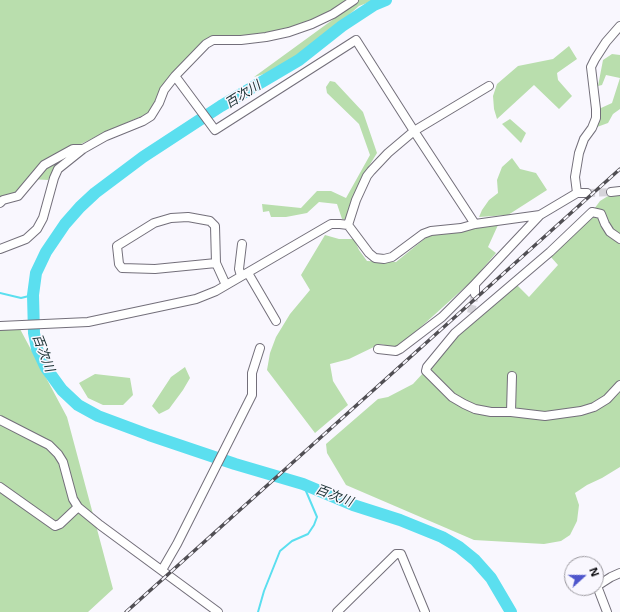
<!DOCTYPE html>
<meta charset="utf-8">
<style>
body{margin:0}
#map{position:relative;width:620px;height:612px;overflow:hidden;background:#f9f7fe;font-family:"Noto Sans",sans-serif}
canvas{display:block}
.north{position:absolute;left:564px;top:556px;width:40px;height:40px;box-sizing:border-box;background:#f9f7fe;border:1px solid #9b999f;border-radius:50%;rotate:69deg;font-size:11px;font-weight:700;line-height:16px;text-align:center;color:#0d0c10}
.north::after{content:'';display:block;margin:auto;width:14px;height:18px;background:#4e56cc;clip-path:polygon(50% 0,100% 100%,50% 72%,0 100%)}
</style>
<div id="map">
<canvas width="620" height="612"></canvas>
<div class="north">N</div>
</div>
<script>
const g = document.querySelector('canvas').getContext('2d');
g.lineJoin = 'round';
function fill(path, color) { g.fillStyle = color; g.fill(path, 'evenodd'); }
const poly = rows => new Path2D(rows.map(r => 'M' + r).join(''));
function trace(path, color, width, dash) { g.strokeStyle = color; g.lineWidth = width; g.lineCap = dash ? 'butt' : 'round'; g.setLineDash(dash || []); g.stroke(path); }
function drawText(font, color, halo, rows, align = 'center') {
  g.font = font + ' "Noto Sans","Noto Sans JP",sans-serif'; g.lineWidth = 3; g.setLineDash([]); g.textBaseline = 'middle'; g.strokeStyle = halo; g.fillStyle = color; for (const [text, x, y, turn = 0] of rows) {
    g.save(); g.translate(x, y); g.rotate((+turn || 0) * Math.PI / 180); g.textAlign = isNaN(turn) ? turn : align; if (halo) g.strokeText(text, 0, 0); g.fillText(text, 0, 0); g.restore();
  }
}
fill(poly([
 [0,0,375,0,359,6,326,35,277,70,254,77,335,18,288,30,252,37,204,42,149,113,105,132,81,144,56,165,48,180,29,179,16,193,0,199],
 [569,46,577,59,557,73,558,80,572,96,559,109,534,85,497,119,494,109,493,96,497,84,518,66,553,59],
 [612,54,620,55,620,109,613,114,608,123,597,127,601,108,612,103,620,78,606,75,602,85,598,86,603,60],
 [330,81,335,82,363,112,377,153,369,166,354,196,347,220,342,219,337,204,319,202,307,213,286,217,271,217,269,211,263,212,262,204,301,208,317,191,331,191,346,198,370,155,359,124,327,93,326,87],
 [510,119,526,133,521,143,502,124],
 [512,158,520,169,536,173,547,190,508,215,479,217,482,210,489,200,498,193,497,180,502,167],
 [620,194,620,467,602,478,587,485,575,493,579,505,577,521,570,535,561,541,544,544,474,540,346,485,327,453,326,444,378,399,388,397,413,384,468,324,517,285,529,297,558,265,550,256,580,228,600,201,608,196],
 [498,225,488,247,496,253,474,279,402,344,395,347,380,344,349,359,330,364,333,381,348,405,315,433,267,370,270,353,276,337,290,314,310,290,301,275,325,235,339,239,354,239,359,250,367,261,396,262,428,236,433,234],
 [0,321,20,329,67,417,113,589,88,612,0,612],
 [185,367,190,378,183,390,169,409,159,414,152,406,171,377],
 [95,374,130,378,133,395,123,405,103,405,88,398,79,383]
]), '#b9dead');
trace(poly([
 [0,293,21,298,33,295],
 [258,612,264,591,280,551,292,541,308,534,314,525,317,517,303,484]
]), '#5bdfef', 2);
trace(poly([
 [386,0,374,5,342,26,299,60,221,106,143,157,95,193,80,207,65,224,46,252,36,273,33,295,34,333,37,349,46,368,62,390,78,405,98,416,149,435,235,464,303,484,353,505,400,520,442,537,459,547,475,560,491,578,511,612]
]), '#5bdfef', 12);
trace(poly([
 [587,193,611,192],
 [471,313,475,294]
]), '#d6d4da', 8, [8, 4]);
const minor = poly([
 [175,76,215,130,356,40,414,131,475,224],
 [611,192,620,191],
 [577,193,575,177,579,153,584,139,592,128,596,118,596,109,591,67,595,59,606,42,620,26],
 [0,203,3,200,18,196,44,165,73,149,83,149],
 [348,225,356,200,367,176,371,171,388,153,414,131,489,86],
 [0,249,26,239,37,229,43,218,54,178,58,169,83,149,106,136,143,121,151,116,159,103,164,90,175,76,206,44,213,40,241,40,266,37,289,32,312,24,333,14,354,0],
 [216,263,215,226,210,221,188,217,171,218,154,223,117,246,119,264,122,268,155,269,216,263,226,285],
 [248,273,276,321],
 [241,276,239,269,242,244],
 [475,294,475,284,540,215],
 [0,326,88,322,196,299,216,291,331,224,340,224,348,225,369,253,375,258,384,259,392,257,423,234,431,231,461,228,475,224,540,215,577,193,587,193],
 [378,349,396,351,400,349,442,317,475,284],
 [512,376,511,412,545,416,581,411,594,407,607,399,620,385],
 [511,412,491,412,475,409,464,404,452,397,426,371,427,367,455,333,550,252,592,212,601,214,605,224,610,232,620,239],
 [0,420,43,442,49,445,58,454,63,462,73,499,78,507,100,525,218,612],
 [0,487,55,526,60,524,78,507],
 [162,570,177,544,252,395,252,373,260,348],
 [337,612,396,554,401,554,425,612],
 [607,612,597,586,611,577,620,573]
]);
trace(minor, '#736f7a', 10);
trace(minor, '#fff', 8);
const rail = poly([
 [126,612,620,169]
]);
trace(rail, '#514f54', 3.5);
trace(rail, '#f9f7fe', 2, [6]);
drawText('italic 13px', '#182f31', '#f9f7fe', [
 ["百次川",243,95,-32],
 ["百次川",43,353,69],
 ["百次川",334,496,21]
]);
</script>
